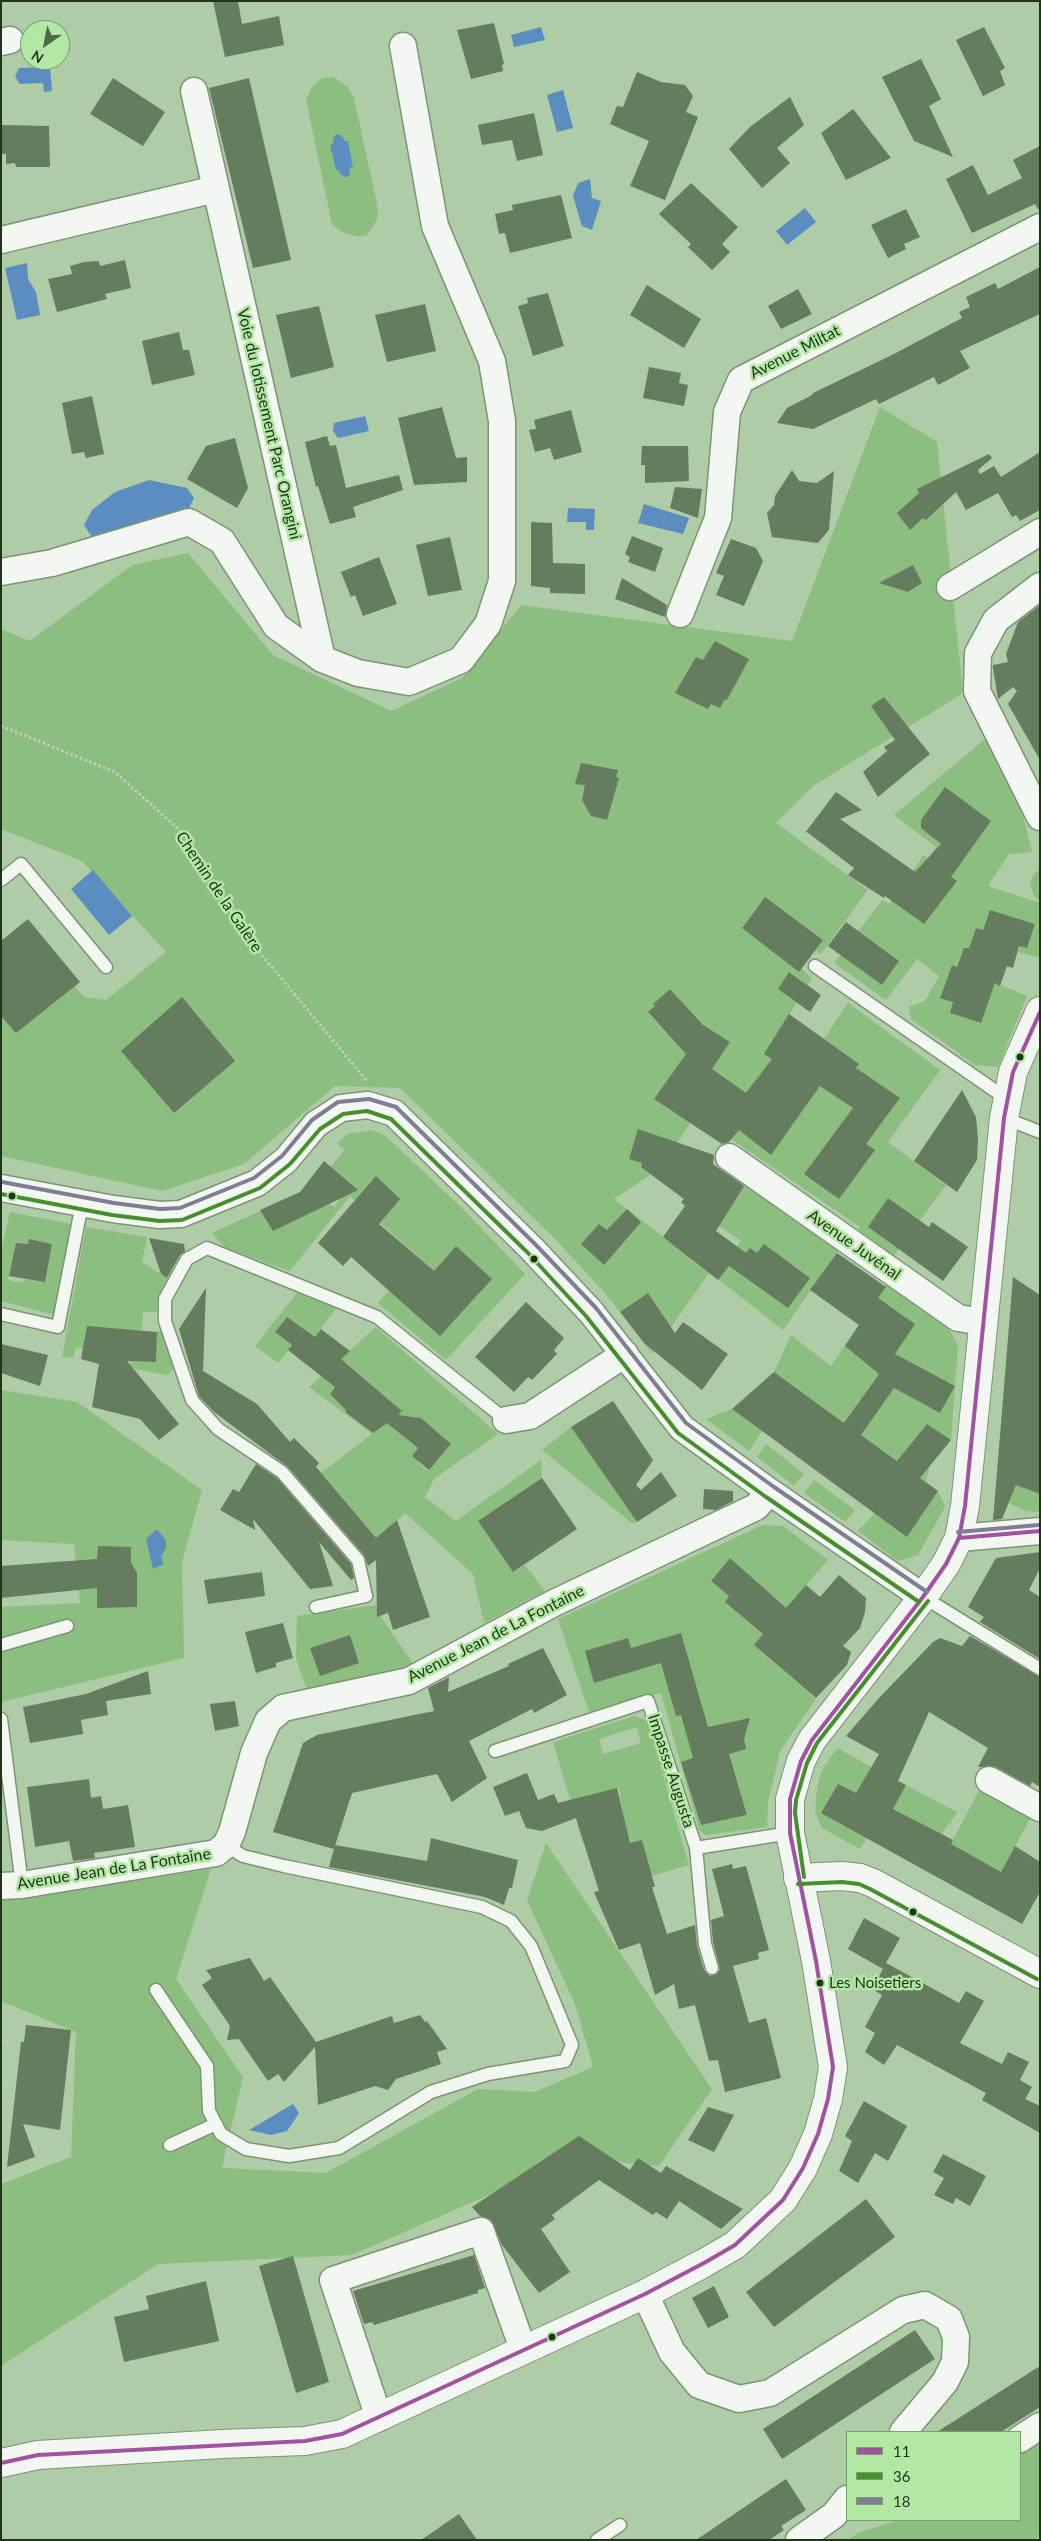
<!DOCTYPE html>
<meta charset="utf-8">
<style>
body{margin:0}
#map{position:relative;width:1041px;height:2541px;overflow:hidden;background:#aecca6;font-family:Lato,sans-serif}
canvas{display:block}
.frame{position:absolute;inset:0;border:2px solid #1f3419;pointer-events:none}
.legend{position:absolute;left:846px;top:2431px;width:175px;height:90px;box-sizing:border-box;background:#b3e8a4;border:1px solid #78a06c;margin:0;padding:6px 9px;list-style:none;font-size:15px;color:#1f3419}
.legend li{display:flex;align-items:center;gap:10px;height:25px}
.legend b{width:25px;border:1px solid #78a06c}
.north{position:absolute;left:20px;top:20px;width:50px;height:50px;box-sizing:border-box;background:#b3e8a4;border:1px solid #78a06c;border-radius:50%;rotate:213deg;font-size:14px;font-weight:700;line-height:20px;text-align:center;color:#1f3419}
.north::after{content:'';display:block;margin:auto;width:18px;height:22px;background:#51694a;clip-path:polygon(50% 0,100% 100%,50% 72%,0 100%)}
</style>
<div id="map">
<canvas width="1041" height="2541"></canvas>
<div class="frame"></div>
<ul class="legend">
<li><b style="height:6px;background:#a153a1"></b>11</li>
<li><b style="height:6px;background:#45902c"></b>36</li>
<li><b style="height:6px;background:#7e7e97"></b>18</li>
</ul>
<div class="north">N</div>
</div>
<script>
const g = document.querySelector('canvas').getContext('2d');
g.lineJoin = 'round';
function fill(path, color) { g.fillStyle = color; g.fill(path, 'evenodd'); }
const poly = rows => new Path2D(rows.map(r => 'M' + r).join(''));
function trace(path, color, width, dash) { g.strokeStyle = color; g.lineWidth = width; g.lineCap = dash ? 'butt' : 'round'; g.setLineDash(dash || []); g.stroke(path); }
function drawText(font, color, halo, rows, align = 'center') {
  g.font = font + ' Lato,sans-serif'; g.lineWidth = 5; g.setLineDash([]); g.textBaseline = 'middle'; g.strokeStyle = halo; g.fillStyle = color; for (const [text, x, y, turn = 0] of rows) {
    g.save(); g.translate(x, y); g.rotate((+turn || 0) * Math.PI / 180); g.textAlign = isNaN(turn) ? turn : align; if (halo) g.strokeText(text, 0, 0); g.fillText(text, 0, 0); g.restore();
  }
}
fill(poly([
 [333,77,347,86,354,98,378,209,377,220,366,236,355,236,342,232,332,224,306,100,312,87,322,78],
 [880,407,937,442,963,693,813,786,776,823,868,890,821,954,809,946,796,964,812,978,765,1054,798,1078,848,1003,940,1070,888,1142,946,1185,894,1256,858,1230,860,1227,696,1115,659,1169,614,1199,671,1243,728,1166,841,1247,783,1330,718,1279,723,1273,694,1253,690,1259,709,1273,652,1354,640,1338,666,1319,648,1293,620,1312,604,1292,555,1239,400,1088,335,1086,244,1164,162,1191,1,1156,1,945,26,929,84,997,106,1000,166,952,82,861,1,829,1,629,30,641,132,565,188,553,273,655,391,711,462,678,521,605,792,641],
 [765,897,823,940,816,950,809,945,793,967,742,927],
 [790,972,804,982,793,999,778,989],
 [670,989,690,1011,666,1032,648,1013,655,1006,654,1004],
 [706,1027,730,1042,713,1067,688,1051],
 [831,1044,859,1064,836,1096,808,1077],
 [674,1071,694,1086,682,1103,691,1110,685,1118,654,1099],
 [876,1082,899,1099,881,1124,855,1105],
 [786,1089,807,1104,771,1154,750,1138],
 [840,1126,874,1151,839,1199,804,1174],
 [889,1198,912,1215,891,1244,869,1227],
 [699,1212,741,1241,722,1266,681,1237],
 [985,739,1022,812,1032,852,1009,854,988,886,1040,903,1040,958,1018,952,1020,946,1027,948,1035,924,990,910,983,930,976,928,969,948,964,948,957,967,952,965,940,997,953,1002,950,1013,981,1023,995,983,1027,996,998,1067,975,1065,911,1019,909,1007,925,1001,939,976,917,959,886,1000,834,963,882,900,889,904,924,855,928,858,936,847,894,815],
 [874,943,899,961,882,985,856,966],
 [1040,868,1040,901,1033,894,1030,884,1032,877],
 [371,1130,383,1134,392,1142,462,1208,525,1274,446,1360,378,1303,418,1257,350,1196,290,1271,225,1248,212,1233,299,1193,313,1191,334,1207,352,1185,331,1167,344,1150,337,1143,347,1134],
 [456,1246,491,1279,440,1335,404,1304],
 [10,1212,72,1224,55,1315,1,1301,1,1251],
 [30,1240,52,1244,45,1282,25,1279,23,1283,8,1280,16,1243,28,1244],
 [86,1227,147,1237,142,1262,170,1280,157,1302,157,1312,143,1312,142,1330,130,1331,105,1353,76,1347,73,1358,62,1357],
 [888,1280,943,1320,941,1323,949,1329,958,1345,951,1440,927,1424,935,1444,926,1482,774,1372,791,1335,831,1366],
 [925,1370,954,1386,947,1399,936,1411,911,1397],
 [879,1374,896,1385,883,1404,866,1392],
 [297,1293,337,1307,315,1337,287,1317,275,1332,292,1345,278,1363,255,1346],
 [376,1327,498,1434,434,1479,425,1497,456,1521,541,1460,542,1478,478,1521,513,1572,525,1565,545,1591,484,1623,473,1574,405,1513,387,1529,391,1535,362,1553,376,1539,321,1473,372,1434,309,1387],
 [346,1363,402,1411,373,1433,345,1412,348,1408,330,1394,335,1387,330,1383],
 [413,1417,421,1418,451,1444,428,1471,419,1463,418,1448,402,1435,401,1430],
 [157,1331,163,1331,174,1369,167,1375,130,1368,131,1361,156,1362],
 [1,1390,77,1402,202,1490,182,1562,184,1658,1,1702,1,1607,80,1603,74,1544,1,1540],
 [732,1409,762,1431,749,1451,706,1419],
 [1040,1424,1040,1512,1025,1511,1009,1503],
 [571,1427,637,1522,633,1524,542,1450],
 [766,1444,804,1474,794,1486,757,1457],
 [814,1480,855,1510,845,1522,804,1493],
 [938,1491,945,1507,918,1555,898,1561,858,1531,875,1513,907,1536],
 [763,1525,783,1526,828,1560,754,1645,816,1699,780,1751,768,1803,767,1827,705,1835,699,1829,661,1693,589,1712,558,1619],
 [730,1558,760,1585,737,1612,725,1602,729,1596,711,1581],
 [736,1777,747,1815,716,1822,715,1821],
 [377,1605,377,1611,416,1668,308,1692,296,1659,297,1616],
 [350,1635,359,1663,320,1676,310,1648],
 [634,1716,647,1720,689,1865,606,1889,605,1836,583,1843,553,1742],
 [637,1727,641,1743,603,1754,599,1739],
 [619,1788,624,1819,588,1795],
 [642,1840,649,1866,624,1874,613,1848],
 [837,1748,899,1782,898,1800,906,1785,957,1812,949,1825,947,1825,942,1835,886,1805,860,1849,822,1828,815,1812,817,1789,821,1772],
 [983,1783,1034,1812,993,1886,981,1861,950,1845],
 [546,1843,712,2089,659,2166,573,2158,352,2255,158,2264,1,2366,1,2184,71,2157,76,2032,1,2001,1,1900,211,1869,176,1979,243,2077,222,2168,326,2173,478,2089,535,2092,593,2067,575,2004,527,1900],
 [1040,2439,1040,2529,1037,2540,848,2540,858,2533,898,2520,1020,2520,1020,2452]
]), '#8cbe7f');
fill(poly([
 [541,27,545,40,514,47,511,35],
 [50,67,52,91,44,92,43,83,20,84,15,77,19,68],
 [563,90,573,128,557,132,547,95],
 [337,134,342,136,345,141,348,141,353,167,350,168,349,176,345,177,340,174,339,170,336,170,330,145,333,144,333,138],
 [590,179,592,198,601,201,592,230,582,226,573,196,578,183],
 [805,208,816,222,787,245,776,231],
 [27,263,28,279,36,292,40,315,17,320,5,268],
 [365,416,369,431,338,438,333,431,334,423],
 [149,480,187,488,194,498,186,514,95,542,84,525,92,510,115,492],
 [644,504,689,518,683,534,638,523],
 [568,508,595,509,594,530,586,530,586,522,567,522],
 [93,870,132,916,109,935,71,889],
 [157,1529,166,1540,166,1548,161,1557,164,1564,153,1569,146,1539],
 [293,2104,299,2113,287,2131,271,2135,249,2130]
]), '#5c8dc0');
fill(poly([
 [213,1,238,1,242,24,279,16,284,45,225,57],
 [494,23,504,64,502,65,503,71,471,79,457,30],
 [984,27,1005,68,1000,71,1005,85,983,96,956,40],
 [921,59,941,99,929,106,953,157,914,141,882,77],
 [637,72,661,82,685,85,693,96,686,112,698,117,665,200,630,186,649,141,610,124,617,106,623,107],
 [113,78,165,112,143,146,90,114],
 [249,78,291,260,253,268,209,88],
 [790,97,804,125,777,148,790,163,762,188,729,149,750,127],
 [853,109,891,158,846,180,821,133],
 [534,113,543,155,517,161,512,140,482,145,478,125],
 [1,125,49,126,50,167,16,167,15,163,6,164,6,154,1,154],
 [1040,146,1040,212,1035,204,972,233,946,179,973,165,988,195,1022,178,1013,160],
 [691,183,738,227,722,244,730,252,712,270,688,247,691,244,659,214],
 [561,195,572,238,510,253,505,233,499,234,495,214,513,210,512,205],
 [906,209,920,237,904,244,906,249,888,258,871,225],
 [125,260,131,288,105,294,107,299,57,312,48,279,72,274,70,266,84,262,99,261,100,266],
 [1040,267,1040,314,960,351,970,368,938,385,934,377,879,404,876,399,813,429,777,423,787,408,812,395,813,393,892,355,962,318,959,312,970,307,966,297,995,283,998,289],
 [647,285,701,319,684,348,630,315],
 [798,289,812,314,781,329,768,306],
 [548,293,564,346,533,356,518,306,528,303,527,298],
 [425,304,436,351,387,362,375,315],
 [319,306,334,367,291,378,276,315],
 [179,332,183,350,189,350,195,375,152,385,142,341],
 [649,367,681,373,679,383,688,385,684,406,643,398],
 [92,396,104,454,86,458,84,452,72,454,62,403],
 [442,407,456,458,467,457,467,482,414,485,398,418],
 [571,410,582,452,554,460,550,448,535,452,529,430,536,429,534,420],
 [327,436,330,446,336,445,346,488,399,475,403,490,353,507,356,517,330,524,318,486,316,487,305,442],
 [235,438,248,488,237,508,187,479,206,446],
 [642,446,688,446,689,481,645,483,645,465,641,465],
 [1040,452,1040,510,1020,521,1016,515,1012,517,998,493,966,510,956,492,926,520,923,518,910,530,897,513,919,493,917,489,989,454,992,458,978,470,980,474,994,466,1001,477],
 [792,470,799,481,817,483,834,471,829,530,818,543,772,537,767,513,774,505,775,496],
 [675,487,702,489,698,518,670,508],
 [531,522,552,523,553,563,585,564,585,594,550,593,550,588,531,586],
 [632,536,663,548,655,572,628,562,630,557,625,554],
 [450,537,462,590,428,596,416,545],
 [731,539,756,548,763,561,744,606,716,595,724,576,716,573],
 [379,557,397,604,363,616,355,595,351,597,341,572],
 [913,565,922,583,908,592,879,583],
 [622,578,667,605,665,617,615,599],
 [1040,605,1040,760,1008,704,1017,691,1013,687,998,699,993,668,993,665,1008,662,1006,654,1018,622],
 [715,641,749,659,727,700,725,699,720,708,711,704,708,709,675,693,696,657,703,660],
 [884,697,930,754,878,797,863,772,887,751,884,747,895,740,871,706],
 [581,763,618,770,616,777,619,778,607,820,591,816,582,800,585,785,575,784],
 [945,787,991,821,951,877,957,881,924,924,885,896,884,898,848,875,854,868,807,832,805,833,836,792,862,810,840,819,915,872,941,844,921,828,921,820],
 [765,897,823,940,799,972,742,928],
 [990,910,1035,924,1027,948,1019,946,1013,968,1007,966,1000,986,995,983,981,1023,950,1013,953,1002,940,998,952,965,957,967,964,948,969,948,976,928,983,930],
 [28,919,80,982,16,1033,1,1016,1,941],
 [846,922,899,961,882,985,828,946],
 [789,972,821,995,810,1012,778,989],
 [670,989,703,1025,730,1042,712,1069,746,1093,772,1059,764,1054,789,1014,859,1064,856,1068,900,1098,866,1144,875,1150,839,1199,804,1174,853,1108,820,1086,771,1155,739,1130,729,1142,722,1144,654,1099,686,1054,648,1012,655,1006,653,1004],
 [182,997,235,1061,174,1113,121,1051],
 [962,1090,976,1117,978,1139,977,1160,957,1192,914,1161],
 [638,1129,714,1155,713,1164,744,1186,716,1231,746,1253,750,1248,757,1253,764,1244,810,1278,788,1308,729,1266,718,1280,663,1237,685,1206,681,1202,684,1199,641,1167,642,1163,629,1159],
 [324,1161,358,1190,273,1231,260,1210,300,1192],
 [376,1176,400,1199,379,1224,434,1271,456,1246,492,1279,440,1336,351,1257,343,1266,318,1243],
 [888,1198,929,1227,932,1222,968,1247,943,1281,868,1227],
 [627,1209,641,1222,604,1265,581,1244,599,1224,607,1230],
 [149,1238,184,1244,185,1251,180,1255,167,1278,161,1274],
 [29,1239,52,1244,45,1282,9,1276,16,1243,28,1244],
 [837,1253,886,1287,878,1298,915,1324,895,1354,955,1386,940,1413,894,1388,861,1435,897,1461,927,1424,951,1440,920,1478,938,1491,907,1537,732,1409,774,1372,844,1423,879,1374,845,1346,859,1325,810,1290],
 [1013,1277,1040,1295,1040,1494,1016,1485,1002,1519,993,1520],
 [206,1288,203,1371,257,1404,290,1442,294,1438,319,1463,316,1467,376,1538,397,1520,430,1617,393,1630,388,1613,377,1617,376,1560,368,1566,364,1555,288,1467,214,1412,199,1396,179,1329],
 [648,1293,675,1333,683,1322,728,1354,702,1390,644,1343,620,1312],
 [526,1302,564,1338,554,1350,557,1354,532,1380,528,1377,514,1392,475,1357],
 [287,1317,315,1337,321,1329,350,1351,341,1359,402,1411,398,1415,421,1418,451,1444,429,1470,412,1456,418,1448,387,1423,373,1433,345,1412,346,1410,330,1394,335,1387,288,1350,292,1345,275,1332],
 [87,1326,157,1332,156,1362,127,1361,179,1424,159,1440,140,1419,92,1407,99,1364,81,1359],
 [1,1344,48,1355,40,1386,1,1373],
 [613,1401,653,1460,636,1485,641,1490,661,1472,677,1496,637,1522,571,1427],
 [256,1464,277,1478,351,1564,354,1578,351,1580,319,1542,333,1586,310,1589,253,1519,255,1530,220,1510,233,1489,239,1492],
 [542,1478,577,1529,513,1572,478,1521],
 [704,1489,733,1491,733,1501,716,1510,703,1509],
 [98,1546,131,1547,131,1563,137,1573,137,1607,97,1608,97,1588,1,1598,1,1566,97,1559],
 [1040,1552,1040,1568,1029,1590,1040,1597,1040,1659,980,1622,984,1617,968,1607,996,1558],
 [730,1558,786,1608,806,1585,820,1597,839,1575,866,1598,865,1612,860,1628,843,1646,851,1652,847,1665,816,1698,754,1645,763,1634,725,1602,729,1596,711,1581],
 [262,1572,265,1596,208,1604,204,1580],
 [283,1623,293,1658,276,1663,276,1667,256,1673,245,1632],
 [681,1633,708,1727,750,1718,744,1739,746,1749,729,1754,747,1815,701,1825,681,1762,693,1758,681,1715,676,1716,661,1663,594,1683,585,1651,628,1638,631,1648],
 [350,1635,359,1663,320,1676,310,1648],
 [970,1636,1040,1677,1040,1787,1032,1782,1030,1786,996,1767,978,1767,988,1748,929,1712,898,1781,906,1785,893,1809,953,1840,951,1844,1001,1872,1015,1846,1040,1862,1040,1892,1022,1924,821,1813,838,1784,856,1793,879,1754,846,1736,879,1698,933,1642,940,1638,962,1646],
 [543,1648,567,1695,534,1713,532,1709,469,1741,487,1778,452,1802,437,1774,352,1793,334,1849,335,1845,427,1861,431,1838,518,1860,512,1888,509,1888,504,1905,485,1897,329,1867,334,1849,273,1832,303,1743,317,1735,434,1711,428,1688,449,1677,448,1692,509,1666,508,1664],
 [148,1671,151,1694,106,1701,108,1715,81,1720,83,1734,30,1743,23,1707,86,1694],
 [235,1701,239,1726,215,1731,210,1704],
 [527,1773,538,1800,554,1794,558,1803,617,1788,630,1843,642,1840,655,1887,652,1887,667,1934,695,1925,697,1946,704,1970,710,1976,717,1974,720,1969,713,1942,711,1920,724,1916,712,1869,732,1864,733,1869,746,1866,769,1950,758,1953,759,1959,733,1966,749,2023,766,2018,781,2078,725,2092,718,2060,709,2061,695,2005,679,2009,674,1984,655,1995,640,1943,619,1950,594,1892,599,1891,576,1818,542,1831,526,1828,519,1811,505,1816,493,1787],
 [89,1779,91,1798,101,1796,103,1809,128,1805,135,1847,94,1853,95,1858,73,1861,69,1841,35,1847,27,1787],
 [864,1918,900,1938,886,1963,959,2003,966,1991,984,2001,960,2043,1002,2064,1008,2052,1029,2062,1020,2080,1032,2087,1025,2099,1040,2106,1040,2133,982,2100,986,2093,897,2045,884,2065,865,2052,875,2033,865,2027,882,1995,872,1989,883,1969,848,1949],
 [250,1958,264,1981,270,1977,316,2042,392,2016,394,2023,420,2015,425,2022,427,2021,447,2049,437,2052,441,2064,396,2079,388,2090,375,2086,318,2105,315,2047,284,2082,278,2074,268,2081,239,2039,227,2040,230,2026,202,1985,212,1978,206,1970],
 [26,2025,71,2030,60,2130,23,2124,35,2157,7,2167,21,2042,24,2042],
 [864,2101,907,2126,888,2161,875,2153,858,2183,839,2171,852,2141,845,2136],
 [708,2107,734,2115,714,2152,688,2140],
 [579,2136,630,2170,638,2158,661,2173,666,2166,743,2209,721,2229,679,2201,667,2219,656,2212,653,2215,599,2180,552,2215,555,2219,541,2229,570,2272,539,2293,502,2245,491,2220,480,2216,472,2207],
 [943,2154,986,2176,970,2206,956,2198,953,2204,934,2195,944,2178,933,2172],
 [866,2199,895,2237,774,2327,746,2292],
 [474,2255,485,2288,478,2290,478,2293,374,2325,372,2322,364,2324,353,2291],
 [293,2256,329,2382,296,2393,259,2266],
 [206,2281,219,2341,124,2362,114,2317,149,2309,146,2296],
 [714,2286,729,2317,708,2328,692,2298],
 [915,2330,935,2359,782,2459,763,2429],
 [1040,2366,1040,2407,1001,2432,937,2432],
 [786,2479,806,2510,781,2526,784,2530,769,2540,696,2540],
 [459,2514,477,2540,421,2540]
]), '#657c5e');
const lane = poly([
 [1,880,21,864,106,967],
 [815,966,1007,1099],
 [1004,1118,1040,1132],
 [1,1314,58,1327,82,1204],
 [923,1597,1040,1669],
 [316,1607,366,1596,358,1560,282,1472,218,1429,192,1400,165,1321,165,1299,187,1259,207,1248,377,1317,506,1420],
 [1,1645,67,1626],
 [1,1719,22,1885],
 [495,1751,648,1701,696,1848,790,1833],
 [696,1848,705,1944,712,1968],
 [156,1990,207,2066,209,2111,221,2134,246,2149,289,2156,339,2148,431,2092,488,2074,565,2061,572,2045,531,1946,511,1921,482,1907,284,1866,243,1856,226,1845],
 [170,2145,216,2124],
 [597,2540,620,2525]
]);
const street = poly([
 [1,42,10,40],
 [194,91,322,659],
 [1,240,216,189],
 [1,572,52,563,189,522,222,541,276,626,322,659,358,673,409,682,461,660,488,624,502,581,502,421,492,361,435,226,403,46],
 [1040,586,996,620,978,653,977,691,1040,817],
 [950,587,1040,532],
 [680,614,718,518,727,412,741,380,1040,227],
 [729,1157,958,1318,983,1322],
 [1,1188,113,1209,160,1215,181,1214,257,1183,286,1160,316,1124,341,1108,368,1105,394,1113,532,1249,591,1312,682,1428,770,1492,923,1597],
 [506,1420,530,1416,625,1354],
 [959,1538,1040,1531],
 [989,1780,1040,1808],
 [1,1886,22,1885,216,1853,226,1845,232,1832,254,1753,268,1721,283,1708,409,1681,554,1603,756,1507,770,1492],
 [645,2294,672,2352,699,2385,739,2399,770,2393,903,2310,925,2305,949,2319,956,2337,955,2362,945,2382,903,2432],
 [379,2418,333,2280,481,2231,523,2349],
 [1020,2439,1040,2426],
 [799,2540,834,2515,847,2499]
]);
const secondary = poly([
 [798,1878,842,1876,860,1878,873,1883,1040,1974],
 [1,2463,38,2455,222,2444,305,2441,342,2434,645,2294,704,2263,735,2245,783,2200,803,2168,818,2134,828,2099,833,2067,816,1961,790,1833,790,1799,801,1761,812,1740,923,1597,946,1564,959,1538,965,1506,1004,1118,1013,1072,1040,1011]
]);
trace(lane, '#7d9477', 15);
trace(street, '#7d9477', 29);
trace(secondary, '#7d9477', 30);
trace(poly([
 [1,726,115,772,186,836,246,936,366,1080],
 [1,2043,12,2041],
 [1,2083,10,2087]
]), '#c4cdc1', 3, [2.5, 2.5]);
trace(lane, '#f3f7f2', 12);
trace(street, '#f3f7f2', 26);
trace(secondary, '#f3f7f2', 28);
trace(poly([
 [959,1538,1040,1531],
 [1,2463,38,2455,305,2441,342,2434,645,2294,704,2263,735,2245,783,2200,803,2168,818,2134,828,2099,833,2067,816,1961,790,1833,790,1799,801,1761,812,1740,923,1597,946,1564,959,1538,965,1506,1004,1118,1013,1072,1040,1012]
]), '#a153a1', 4);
trace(poly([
 [1,1194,112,1215,160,1221,182,1220,260,1188,290,1164,320,1129,343,1114,367,1111,391,1119,528,1253,586,1316,678,1433,766,1497,919,1602],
 [804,1877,795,1813,796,1800,807,1763,817,1743,928,1601],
 [798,1884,842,1882,859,1884,870,1889,1037,1979]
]), '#45902c', 4);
trace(poly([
 [2,1182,114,1203,160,1209,180,1208,254,1178,282,1156,312,1120,338,1102,369,1099,396,1107,536,1245,596,1308,686,1423,774,1487,927,1592],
 [958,1532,1039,1525]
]), '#7e7e97', 4);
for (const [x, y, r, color] of [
 [1020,1057,4.5,"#1f3419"],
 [12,1196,4.5,"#1f3419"],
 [534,1259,4.5,"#1f3419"],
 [913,1912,4.5,"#1f3419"],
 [820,1983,4.5,"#1f3419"],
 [552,2337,4.5,"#1f3419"]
]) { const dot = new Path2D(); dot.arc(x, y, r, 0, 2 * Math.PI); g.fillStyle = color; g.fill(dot); trace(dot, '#b3e8a4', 2); }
drawText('15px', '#1f3419', '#b3e8a4', [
 ["Les Noisetiers",829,1983]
], 'left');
drawText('16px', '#1f3419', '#b3e8a4', [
 ["Avenue Miltat",795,352,-27],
 ["Voie du lotissement Parc Orangini",269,424,77],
 ["Chemin de la Galère",219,892,56],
 ["Avenue Juvénal",854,1245,35],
 ["Avenue Jean de La Fontaine",496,1634,-27],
 ["Impasse Augusta",671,1771,72],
 ["Avenue Jean de La Fontaine",114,1869,-9]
]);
</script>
